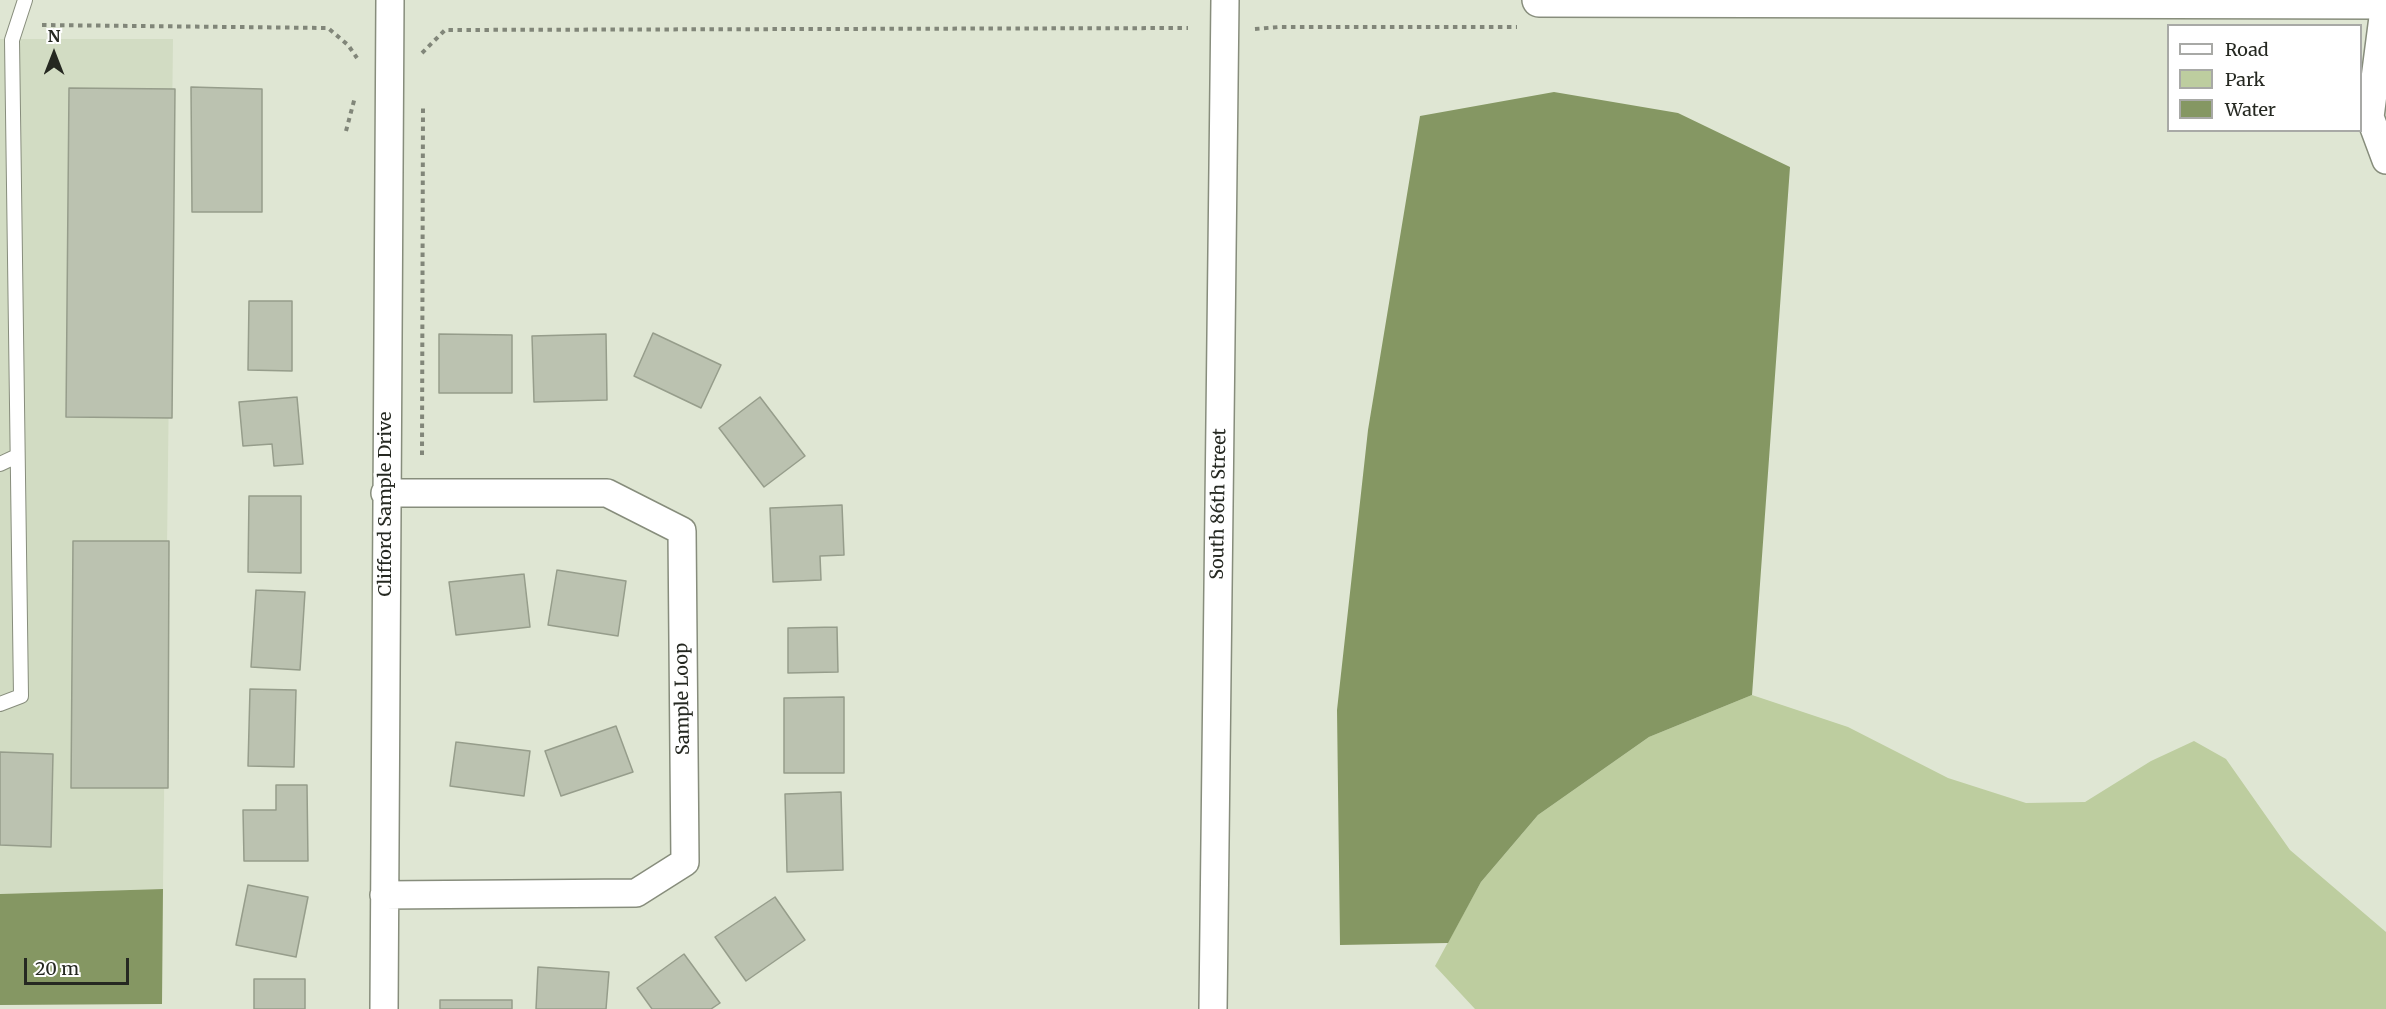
<!DOCTYPE html>
<style>
body{margin:0}
#map{position:relative;width:2386px;height:1009px;overflow:hidden;background:#dfe6d3;font-family:Merriweather,serif}
canvas{display:block}
.legend{position:absolute;left:2167px;top:24px;width:195px;height:108px;box-sizing:border-box;background:#fff;border:2px solid #a8a9a6;margin:0;padding:8px 10px;list-style:none;font-size:18px;color:#252821}
.legend li{display:flex;align-items:center;gap:12px;height:30px}
.legend b{width:30px;border:2px solid #a8a9a6}
.north{position:absolute;left:24px;top:24px;width:60px;height:60px;-webkit-text-stroke:4px #fff;paint-order:stroke;rotate:0deg;font-size:16px;font-weight:700;line-height:24px;text-align:center;color:#252821}
.north::after{content:'';display:block;margin:auto;width:21px;height:27px;background:#252821;clip-path:polygon(50% 0,100% 100%,50% 72%,0 100%)}
.scale{position:absolute;left:24px;top:958px;width:105px;height:27px;box-sizing:border-box;border:3px solid #252821;border-top:0;padding-left:8px;font-size:18px;line-height:21px;white-space:nowrap;color:#252821;-webkit-text-stroke:4px #fff;paint-order:stroke}
</style>
<div id="map">
<canvas width="2386" height="1009"></canvas>
<ul class="legend">
<li><b style="height:8px;background:#fff"></b>Road</li>
<li><b style="height:16px;background:#bdcd9f"></b>Park</li>
<li><b style="height:16px;background:#859763"></b>Water</li>
</ul>
<div class="north">N</div>
<div class="scale">20 m</div>
</div>
<script>
const g = document.querySelector('canvas').getContext('2d');
g.lineJoin = 'round';
function fill(path, color) { g.fillStyle = color; g.fill(path, 'evenodd'); }
const poly = rows => new Path2D(rows.map(r => 'M' + r).join(''));
function trace(path, color, width, dash) { g.strokeStyle = color; g.lineWidth = width; g.lineCap = dash ? 'butt' : 'round'; g.setLineDash(dash || []); g.stroke(path); }
function drawText(font, color, halo, rows, align = 'center') {
  g.font = font + ' Merriweather,serif'; g.lineWidth = 6; g.setLineDash([]); g.textBaseline = 'middle'; g.strokeStyle = halo; g.fillStyle = color; for (const [text, x, y, turn = 0] of rows) {
    g.save(); g.translate(x, y); g.rotate((+turn || 0) * Math.PI / 180); g.textAlign = isNaN(turn) ? turn : align; if (halo) g.strokeText(text, 0, 0); g.fillText(text, 0, 0); g.restore();
  }
}
fill(poly([
 [0,39,173,39,163,889,0,894]
]), '#d2dcc3');
fill(poly([
 [1752,695,1848,727,1948,778,2026,803,2085,802,2151,761,2194,741,2226,759,2290,850,2386,932,2386,1009,1475,1009,1435,966,1481,882,1538,815,1649,737]
]), '#bdcd9f');
fill(poly([
 [1554,92,1678,113,1790,167,1752,695,1649,737,1538,815,1481,882,1448,943,1340,945,1337,710,1368,430,1420,116],
 [163,889,162,1004,0,1005,0,894]
]), '#859763');
const building = poly([
 [191,87,262,89,262,212,192,212,191,87],
 [69,88,175,89,172,418,66,417,69,88],
 [249,301,292,301,292,371,248,370,249,301],
 [653,333,721,365,701,408,634,376,653,333],
 [439,334,512,335,512,393,439,393,439,334],
 [606,334,607,400,534,402,532,336,606,334],
 [297,397,303,464,274,466,272,444,243,446,239,402,297,397],
 [760,397,805,456,764,487,719,428,760,397],
 [249,496,301,496,301,573,248,572,249,496],
 [842,505,844,555,820,556,821,580,773,582,770,508,842,505],
 [73,541,169,541,168,788,71,788,73,541],
 [557,570,626,581,618,636,548,625,557,570],
 [524,574,530,627,456,635,449,582,524,574],
 [256,590,305,592,300,670,251,667,256,590],
 [837,627,838,672,788,673,788,628,837,627],
 [250,689,296,690,294,767,248,766,250,689],
 [844,697,844,773,784,773,784,698,844,697],
 [616,726,633,772,561,796,545,751,616,726],
 [456,742,530,751,524,796,450,786,456,742],
 [0,752,53,754,51,847,0,845,0,752],
 [276,785,307,785,308,861,244,861,243,810,276,810,276,785],
 [841,792,843,870,787,872,785,794,841,792],
 [248,885,308,897,296,957,236,945,248,885],
 [775,897,805,940,746,981,715,937,775,897],
 [684,954,720,1003,711,1009,652,1009,637,988,684,954],
 [538,967,609,972,606,1009,536,1009,538,967],
 [254,979,305,979,305,1009,254,1009,254,979],
 [440,1000,512,1000,512,1009,440,1009,440,1000]
]);
fill(building, '#bbc2b0');
trace(building, '#969d8b', 1.5);
const service = poly([
 [0,464,17,456],
 [0,704,21,696,12,40,25,0]
]);
const minor = poly([
 [2385,2,2370,117,2386,160],
 [384,895,636,893,685,862,682,531,607,493,385,493],
 [384,1009,390,0],
 [1213,1009,1225,0]
]);
const secondary = poly([
 [1539,0,2386,2]
]);
trace(service, '#878d7c', 16);
trace(minor, '#878d7c', 30);
trace(secondary, '#878d7c', 36);
trace(poly([
 [42,25,328,28,348,45,357,58],
 [1255,29,1279,27,1517,27],
 [422,53,445,30,1188,28],
 [346,131,355,97],
 [422,455,423,104]
]), '#818679', 4, [4.5, 4.5]);
trace(service, '#fff', 14);
trace(minor, '#fff', 27);
trace(secondary, '#fff', 33);
drawText('18px', '#252821', '#fff', [
 ["Clifford Sample Drive",386,504,-90],
 ["South 86th Street",1219,504,-89],
 ["Sample Loop",683,699,-91]
]);
</script>
